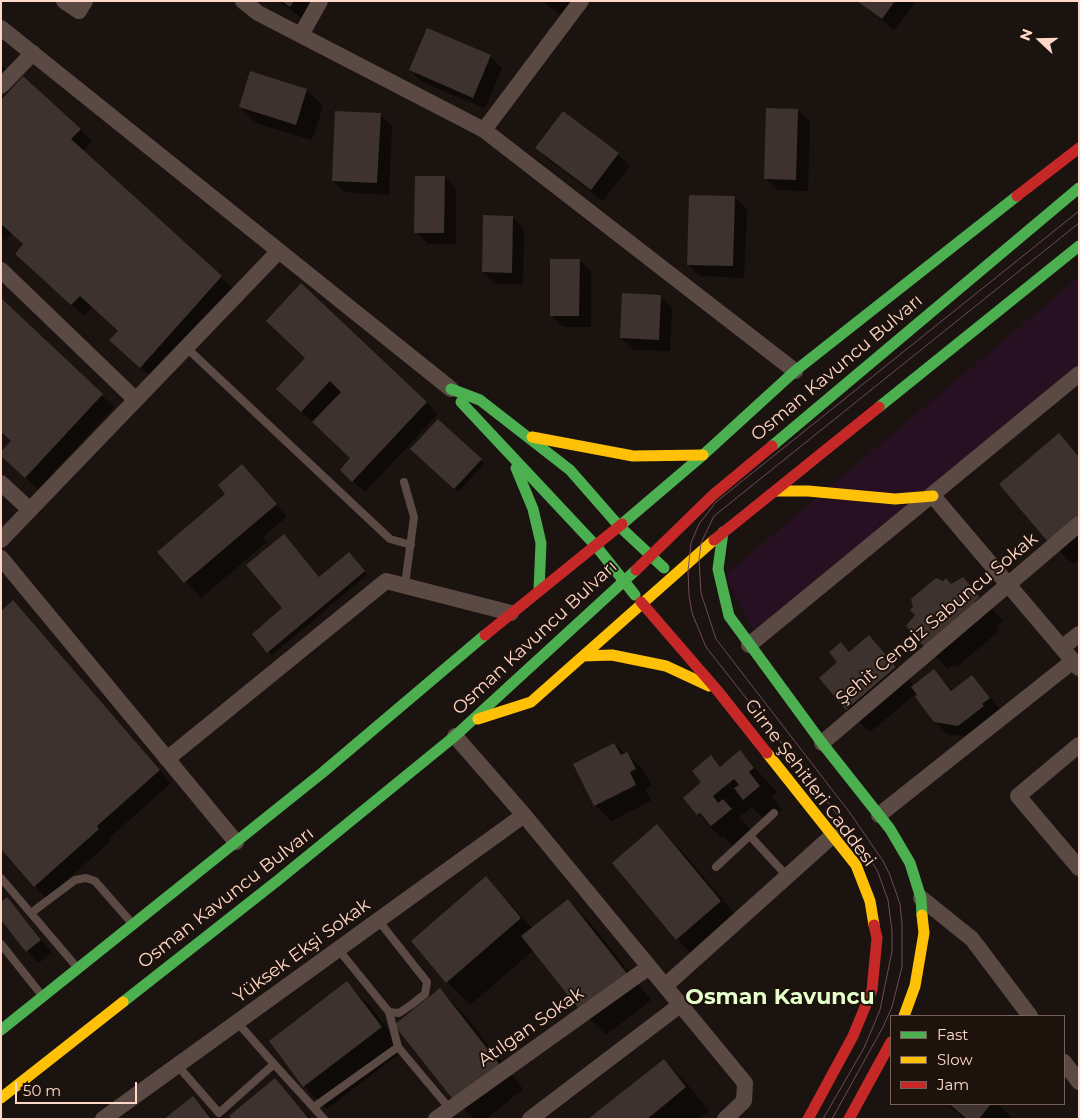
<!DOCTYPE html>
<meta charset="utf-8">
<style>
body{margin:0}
#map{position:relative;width:1080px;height:1120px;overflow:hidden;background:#1a1310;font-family:Montserrat,sans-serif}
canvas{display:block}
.frame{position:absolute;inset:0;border:2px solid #ffd8c9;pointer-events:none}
.legend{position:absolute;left:890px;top:1015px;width:175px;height:90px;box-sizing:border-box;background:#1e120c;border:1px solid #786158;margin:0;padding:6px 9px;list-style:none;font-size:15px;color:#ffd8c9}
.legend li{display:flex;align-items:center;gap:10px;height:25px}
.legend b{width:25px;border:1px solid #786158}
.north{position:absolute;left:1015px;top:15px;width:50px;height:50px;-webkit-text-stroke:4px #1e120c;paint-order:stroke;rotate:291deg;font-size:14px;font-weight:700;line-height:20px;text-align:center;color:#ffd8c9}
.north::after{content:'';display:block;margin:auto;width:18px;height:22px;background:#ffd8c9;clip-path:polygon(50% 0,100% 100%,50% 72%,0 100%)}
.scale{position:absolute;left:15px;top:1082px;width:122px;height:22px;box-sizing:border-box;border:2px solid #ffd8c9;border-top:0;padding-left:6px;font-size:15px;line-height:18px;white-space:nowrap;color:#ffd8c9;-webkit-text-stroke:4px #1e120c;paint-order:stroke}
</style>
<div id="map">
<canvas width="1080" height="1120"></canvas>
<div class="frame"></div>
<ul class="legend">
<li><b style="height:6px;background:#4caf50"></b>Fast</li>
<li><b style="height:6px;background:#ffc107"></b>Slow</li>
<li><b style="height:6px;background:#c62828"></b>Jam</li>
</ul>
<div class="north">N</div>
<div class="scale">50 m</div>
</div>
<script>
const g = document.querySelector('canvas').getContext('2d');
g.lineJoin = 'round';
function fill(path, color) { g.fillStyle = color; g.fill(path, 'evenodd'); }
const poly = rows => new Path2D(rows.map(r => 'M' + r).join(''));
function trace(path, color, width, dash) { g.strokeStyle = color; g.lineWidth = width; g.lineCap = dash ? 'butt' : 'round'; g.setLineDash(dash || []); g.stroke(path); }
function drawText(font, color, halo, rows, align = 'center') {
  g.font = font + ' Montserrat,sans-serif'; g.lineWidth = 4; g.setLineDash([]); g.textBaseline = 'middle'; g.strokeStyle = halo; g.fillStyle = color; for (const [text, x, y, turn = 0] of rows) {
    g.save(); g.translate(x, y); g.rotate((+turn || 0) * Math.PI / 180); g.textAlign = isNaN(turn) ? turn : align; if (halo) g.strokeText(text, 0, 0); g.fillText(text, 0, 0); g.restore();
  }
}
fill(poly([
 [1079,277,1079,364,754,631,724,576]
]), '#261022');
fill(poly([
 [279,1,315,1,302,18],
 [542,1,579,1,566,19],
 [858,1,916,1,894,30],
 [490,56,502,68,485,108,422,82,410,70],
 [1,65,15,78,1,93],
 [251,72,307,90,323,106,312,140,256,123,240,107],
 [1,102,80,129,92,141,83,151,233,289,152,378,123,351,119,331,92,307,84,316,28,266,25,245,12,233,5,241,1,237],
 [798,110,810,122,808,191,777,190,765,178],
 [563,113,618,154,630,166,603,201,549,160,537,148],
 [380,114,392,126,389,195,345,192,333,181],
 [445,177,456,189,456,244,428,244,416,232],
 [735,197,747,209,744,278,700,276,688,265],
 [512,217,524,229,523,284,495,284,483,272],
 [580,260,591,272,591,327,563,327,551,315],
 [660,296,672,308,670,351,633,350,621,338],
 [1,300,114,407,38,489,12,465,12,441,5,434,1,438],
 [306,358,426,402,438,414,365,492,341,470,352,459,290,401],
 [1059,435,1079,455,1079,559,1073,564,1049,541],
 [464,445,484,464,458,492,449,484],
 [242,466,287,517,263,537,267,542,201,598,159,552,225,495],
 [352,557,367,575,272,655,268,652,320,578],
 [963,579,1003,621,997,627,1000,630,957,667,954,664,948,669,925,646],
 [24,614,171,783,108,839,110,842,46,898,35,886],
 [869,637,914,686,934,671,953,691,972,676,1001,711,970,737,947,734,935,721,917,693,870,732,847,709,839,662,841,644,850,653],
 [614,744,643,769,651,785,645,789,651,801,611,821,595,805,574,765],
 [740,752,777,792,771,796,782,810,767,822,752,807,739,817,754,833,735,849,723,836,721,838,684,798,703,783,711,757,721,767],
 [657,826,680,849,744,925,700,962,677,939],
 [486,878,532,928,568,900,591,924,651,1000,606,1035,583,1012,534,950,470,1005,447,982],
 [7,899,52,952,39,963,27,951],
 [347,983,370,1006,404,1050,327,1109,304,1086],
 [440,990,463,1013,523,1089,486,1119,474,1119,456,1101],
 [664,1060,687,1084,709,1111,699,1119,590,1119],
 [274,1080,311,1119,233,1119],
 [193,1098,214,1119,166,1119],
 [947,1104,998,1104,1013,1119,964,1119]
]), '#0007');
fill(poly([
 [282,1,294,1,290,7],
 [857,1,895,1,882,19],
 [427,28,491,55,473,98,409,70],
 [250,71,307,89,296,125,239,107],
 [23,76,81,129,71,139,222,276,140,368,109,340,118,331,80,296,71,305,15,254,23,244,1,224,1,100],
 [766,108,798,109,796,180,764,179],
 [335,111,381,113,377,183,332,181],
 [563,111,619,153,591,190,535,148],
 [415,176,445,176,444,233,414,233],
 [689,195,735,196,733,266,687,265],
 [483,215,513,216,512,273,482,272],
 [550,259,580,259,579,316,550,316],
 [301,283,427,402,352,482,340,470,350,458,312,422,341,392,330,381,301,412,276,389,305,358,266,321],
 [622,293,661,295,659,340,620,338],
 [1,298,103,394,25,478,1,456,1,451,11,441,1,432],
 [438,419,482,459,454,489,410,449],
 [1059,433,1079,457,1079,516,1048,542,999,484],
 [242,464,277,504,184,583,157,552,225,494,218,485],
 [284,534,319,577,349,552,365,571,267,653,252,634,282,608,246,565],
 [963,577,980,597,974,602,978,606,924,647,906,626,915,615,910,610,913,607,911,599,936,578,943,581,946,578,951,584],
 [13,600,160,770,97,826,99,829,34,887,1,849,1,611],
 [869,635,896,667,846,710,819,678,837,662,829,652,841,642,849,652],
 [934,669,951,691,972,675,990,698,982,704,984,706,958,726,934,722,915,697,917,695,911,687],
 [614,743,621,755,627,752,636,769,630,772,636,785,594,806,573,764],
 [740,750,754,768,749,772,760,786,743,800,734,788,739,785,734,779,713,796,718,803,723,799,732,809,711,826,700,813,697,815,683,798,701,782,692,771,711,755,720,767],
 [657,824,721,901,676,940,612,863],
 [486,876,521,918,446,983,411,941],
 [7,897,41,940,26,952,1,920,1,902],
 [568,899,629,976,582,1013,521,936],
 [347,981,382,1027,303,1087,269,1041],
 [440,988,500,1065,455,1102,394,1025],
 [664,1059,686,1087,657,1111,647,1119,588,1119],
 [275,1078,309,1119,232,1119,229,1116],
 [193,1096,211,1119,164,1119],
 [949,1104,991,1104,979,1119,967,1119]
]), '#3d322d');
trace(poly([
 [191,352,390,539,411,545],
 [404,482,414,517,405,585],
 [750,836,787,876],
 [716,867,774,813],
 [1,878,75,965],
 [31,913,75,880,86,878,95,881,130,921],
 [1,944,40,993],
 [338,949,389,1012,399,1013,411,1005,425,994,427,982,378,920],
 [389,1012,398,1047,450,1109],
 [274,1064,324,1119],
 [177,1065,219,1113,274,1064,237,1022],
 [314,1107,398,1047]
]), '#5b4944', 8);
trace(poly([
 [64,1,79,11,85,1],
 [243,1,258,13,484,130,795,371],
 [1,28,451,389],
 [301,35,320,1],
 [1,86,33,53],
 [484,130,581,1],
 [1,270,136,400],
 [1,483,30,510],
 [933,496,1079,668],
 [1,540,279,251],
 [1,558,236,842],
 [749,645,1079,374],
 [1062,648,1079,634],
 [455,736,524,815,745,1083,744,1101,725,1119],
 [822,743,1079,524],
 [1079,745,1018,796,1079,868],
 [167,759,386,581,511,613],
 [879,815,1073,661],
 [921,898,972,939,1030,1016],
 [665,986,832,836],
 [1064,1062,1079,1082],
 [103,1119,524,815],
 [436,1119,649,967],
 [530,1119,680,1005]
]), '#5b4944', 16);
trace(poly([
 [451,389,480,400,570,470,619,526,664,568],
 [461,402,596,546,635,595],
 [879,407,1079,246],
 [772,446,1079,188],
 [516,468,533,509,541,543,539,590],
 [622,524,703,455,795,371,1017,196],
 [723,532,718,569,729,616,822,743,890,829,910,863,921,898,922,915],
 [123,1002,277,881,455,736,636,570],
 [1,1030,322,773,485,635]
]), '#4caf50', 11);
trace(poly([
 [532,437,633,456,703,455],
 [776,491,808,491,895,499,933,496],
 [583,656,612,655,666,666,709,686],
 [478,719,531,702,714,540],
 [767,753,856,865,870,901,874,925],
 [904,1016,915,986,924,933,922,915],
 [1,1098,123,1002]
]), '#ffc107', 11);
trace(poly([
 [1017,196,1079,148],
 [714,540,879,407],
 [636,570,713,495,772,446],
 [641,602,717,690,767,753],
 [485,635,622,524],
 [808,1119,853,1036,872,990,877,938,874,925],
 [849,1119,891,1042]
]), '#c62828', 11);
trace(poly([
 [823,1119,864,1048,880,1010,892,951,892,931,888,900,877,870,859,842,706,647,692,613,689,595,688,571,691,543,699,524,716,502,1079,211],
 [832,1119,883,1027,892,1007,902,967,902,924,900,904,890,875,883,861,850,813,716,639,701,593,699,560,701,543,714,516,1079,223]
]), '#724a5c', 1);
drawText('18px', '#ffd8c9', '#1e120c', [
 ["Osman Kavuncu Bulvarı",837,368,-40],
 ["Şehit Cengiz Sabuncu Sokak",937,619,-40],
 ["Osman Kavuncu Bulvarı",535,638,-43],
 ["Girne Şehitleri Caddesi",810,783,53],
 ["Osman Kavuncu Bulvarı",226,898,-38],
 ["Yüksek Ekşi Sokak",302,951,-36],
 ["Atılgan Sokak",531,1027,-35]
]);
drawText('bold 22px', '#e4ffcb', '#1e120c', [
 ["Osman Kavuncu",780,998]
]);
</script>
